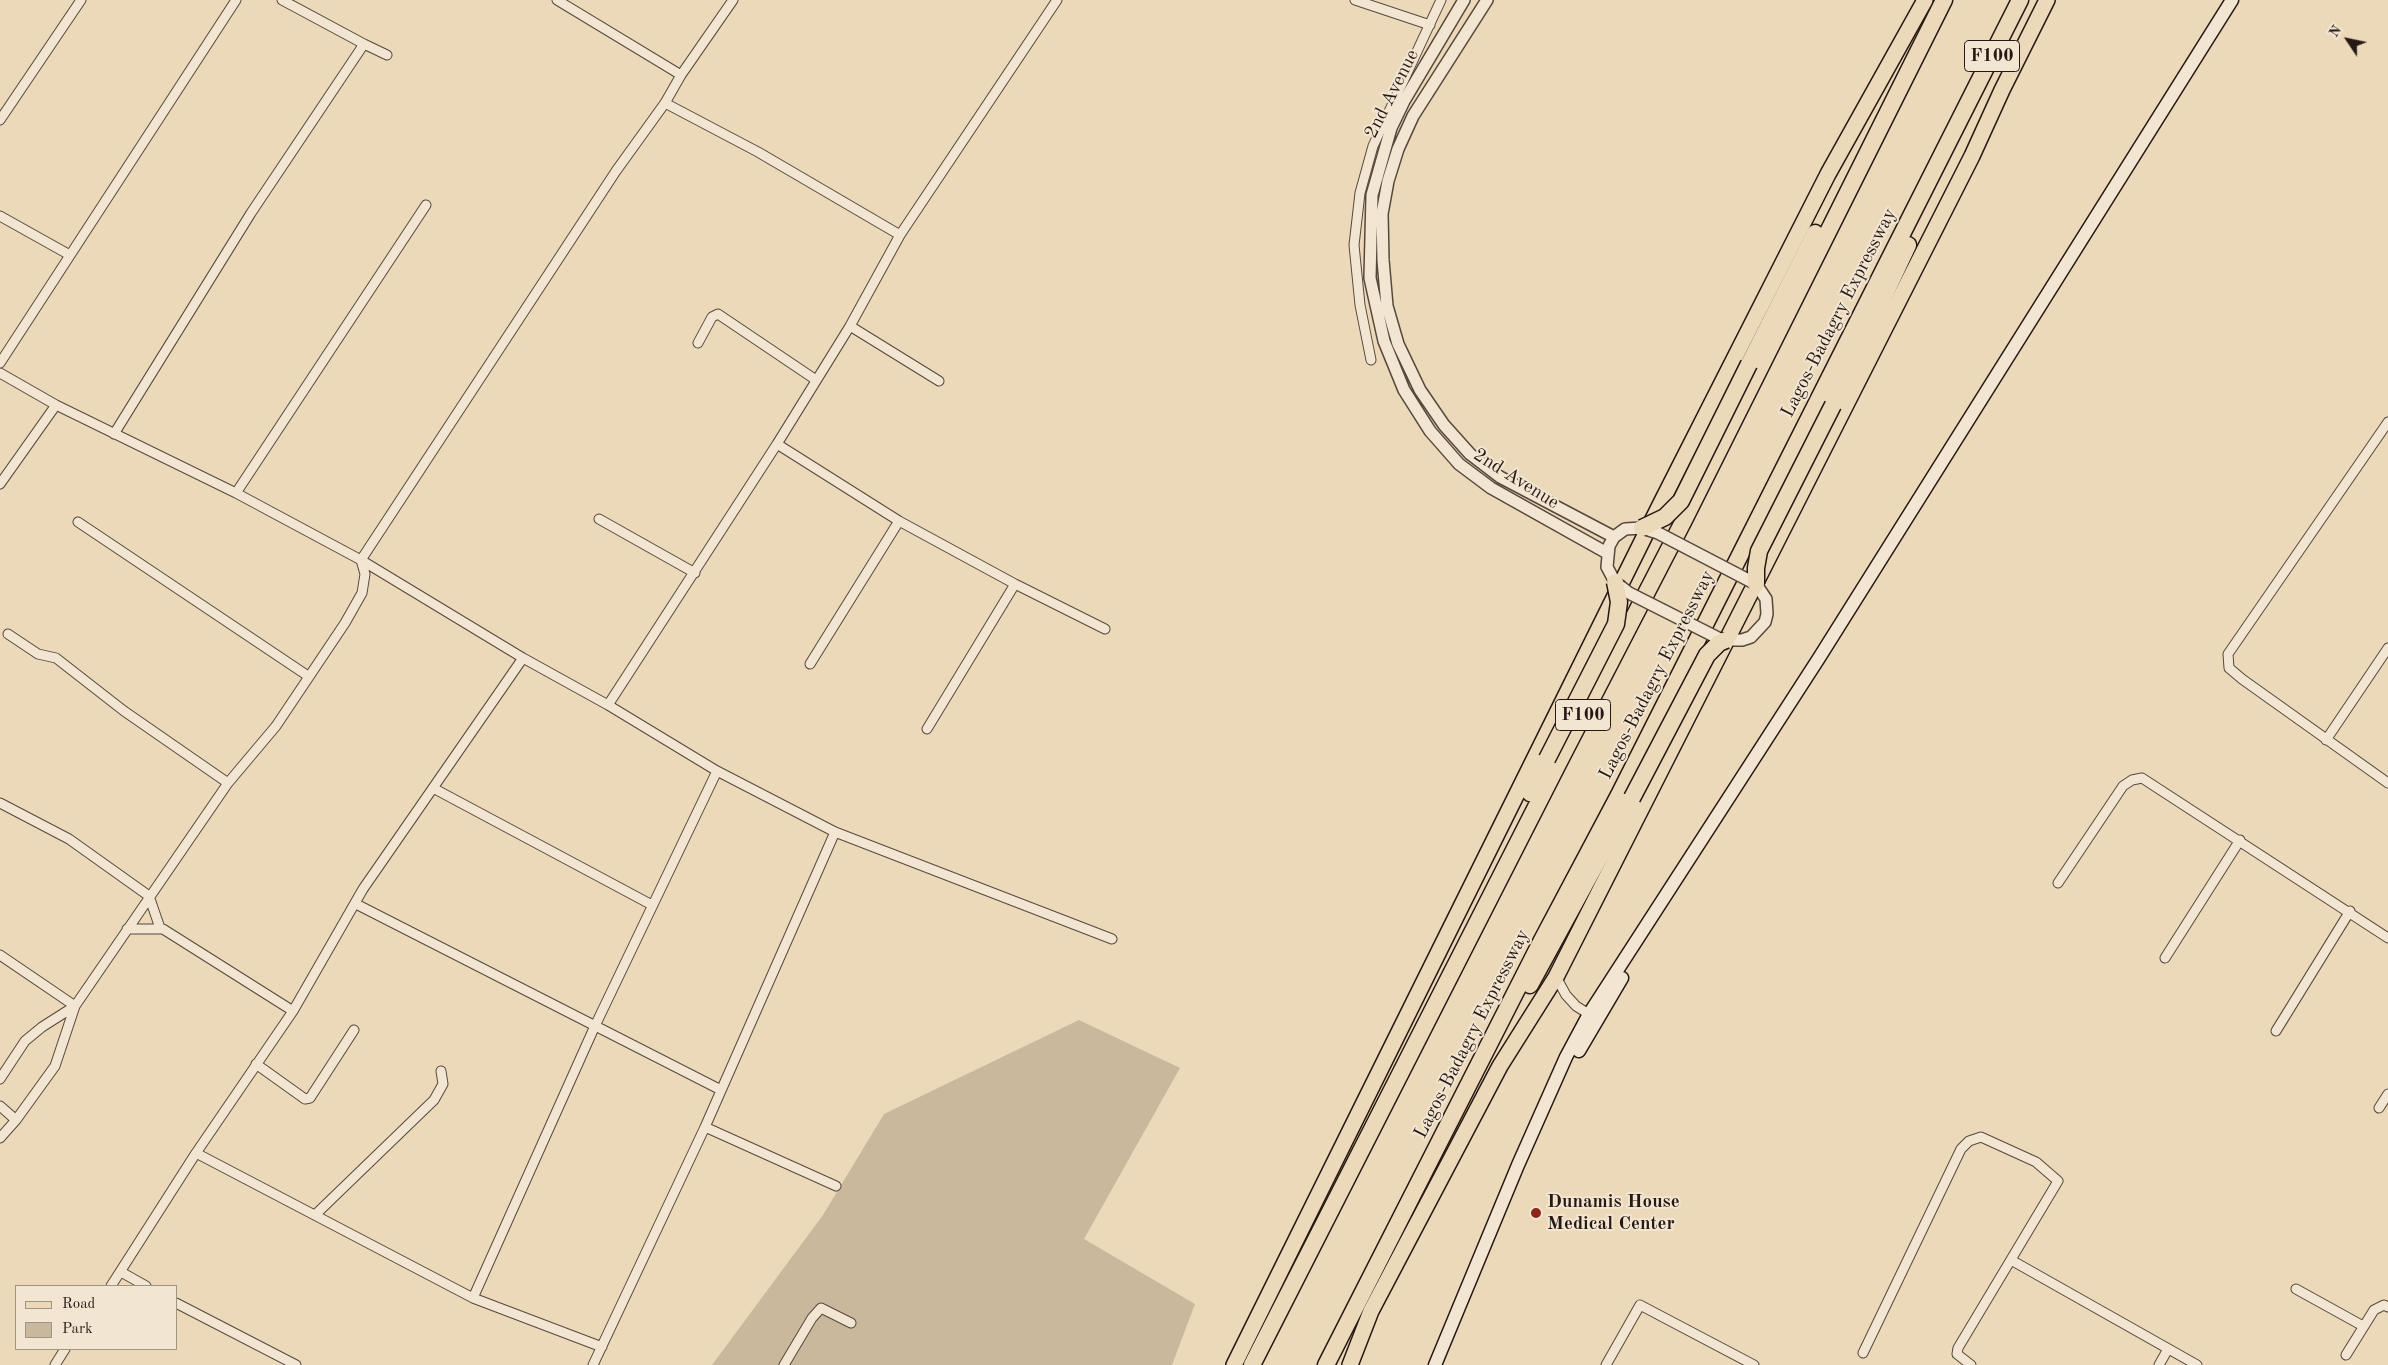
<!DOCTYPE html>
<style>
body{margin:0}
#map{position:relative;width:2388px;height:1365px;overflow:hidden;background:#ebd9ba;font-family:"Old Standard TT",serif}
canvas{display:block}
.legend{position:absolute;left:15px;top:1285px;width:162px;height:65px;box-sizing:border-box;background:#f2e6d2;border:1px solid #a09485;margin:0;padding:6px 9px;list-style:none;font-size:15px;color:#261812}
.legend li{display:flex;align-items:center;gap:10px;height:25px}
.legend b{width:25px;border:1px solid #a09485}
.north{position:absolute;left:2323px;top:15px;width:50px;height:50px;-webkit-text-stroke:4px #f2e6d2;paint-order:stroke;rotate:304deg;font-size:14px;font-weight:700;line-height:20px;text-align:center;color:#261812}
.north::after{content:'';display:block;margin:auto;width:18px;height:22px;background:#261812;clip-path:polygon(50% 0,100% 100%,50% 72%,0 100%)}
</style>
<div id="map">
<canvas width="2388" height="1365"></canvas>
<ul class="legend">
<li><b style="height:6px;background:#ebd9ba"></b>Road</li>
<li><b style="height:14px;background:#cab89d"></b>Park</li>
</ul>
<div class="north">N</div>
</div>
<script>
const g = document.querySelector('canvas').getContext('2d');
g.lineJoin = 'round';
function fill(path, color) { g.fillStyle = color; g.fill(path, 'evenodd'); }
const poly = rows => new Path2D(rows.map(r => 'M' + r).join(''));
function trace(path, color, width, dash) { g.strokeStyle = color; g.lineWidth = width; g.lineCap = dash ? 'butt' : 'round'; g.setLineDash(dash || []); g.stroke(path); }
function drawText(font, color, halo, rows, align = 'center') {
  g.font = font + ' "Old Standard TT",serif'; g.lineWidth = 4; g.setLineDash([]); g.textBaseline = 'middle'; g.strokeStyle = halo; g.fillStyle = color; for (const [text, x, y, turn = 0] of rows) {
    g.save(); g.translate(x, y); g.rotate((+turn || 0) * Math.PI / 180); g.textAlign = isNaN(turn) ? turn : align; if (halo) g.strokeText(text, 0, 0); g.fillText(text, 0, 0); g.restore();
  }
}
fill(poly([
 [1079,1020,1180,1068,1084,1239,1195,1304,1172,1365,712,1365,823,1215,884,1114]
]), '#cab89d');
const minor = poly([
 [557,0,681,75],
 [1355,0,1430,25],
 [364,44,387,55],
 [665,103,758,152,900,235],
 [0,120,81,0],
 [0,216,68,254],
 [850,326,939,381],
 [698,343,712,317,718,314,816,380],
 [1371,360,1360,305,1354,245,1360,193,1373,146,1441,0],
 [0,363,236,0],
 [0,373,56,405,236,493,361,560,523,658],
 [2388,422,2228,654,2229,668,2242,679,2388,783],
 [114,434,251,213,364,44,282,0],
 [777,444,850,326,900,235,1057,0],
 [0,484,56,405],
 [236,493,426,205],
 [599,519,695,573],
 [78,522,308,676],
 [8,634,38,654,56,658,124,711,228,783],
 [810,664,899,521],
 [608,705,777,444,899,521,1015,584,1105,629],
 [927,729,1015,584],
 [2326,740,2388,648],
 [433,788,652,905],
 [0,803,69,839,149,896,160,928],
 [2058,883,2123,786,2132,780,2142,778,2388,938],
 [356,904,721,1090],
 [127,929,163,929,293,1011],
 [0,955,75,1006,42,1027,25,1041,0,1079],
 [2165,958,2240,840],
 [1556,977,1566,995,1576,1006,1592,1016],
 [2276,1031,2350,911],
 [256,1064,305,1099,310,1098,354,1030],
 [0,1106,16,1120],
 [2379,1108,2388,1094],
 [705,1127,836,1186],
 [0,1138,16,1120,55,1066,75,1006,228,783,276,726,345,623,362,593,365,574,361,560,616,171,665,103,681,75,733,0],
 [196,1153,473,1298,602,1347],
 [316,1214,434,1100,443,1084,441,1071],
 [2011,1260,2197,1365],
 [121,1272,146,1286],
 [111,1286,196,1153,293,1011,363,889,523,658,608,705,717,771,835,832,1112,939],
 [2296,1289,2363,1326],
 [473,1298,594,1028,717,771],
 [176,1303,296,1365],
 [1863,1353,1961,1149,1969,1141,1981,1137,2036,1162,2058,1181,1958,1348,1957,1354,1971,1365],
 [2346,1355,2374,1310,2384,1305,2388,1307],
 [55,1365,65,1349],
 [593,1365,705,1127,835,832],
 [784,1365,812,1318,821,1308,851,1323],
 [1606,1365,1640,1305,1754,1365],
 [2159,1365,2168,1349]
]);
const tertiary = poly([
 [1464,0,1404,101,1391,128,1372,195,1370,278,1384,341,1404,390,1430,431,1459,464,1491,488,1607,553],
 [1487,0,1413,116,1398,149,1388,181,1382,214,1383,260,1387,306,1398,344,1420,390,1444,425,1470,454,1500,477,1614,537],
 [1615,582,1607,567,1609,546,1614,537,1625,529,1642,528],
 [1726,640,1742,640,1751,637,1765,622,1767,614,1766,599,1756,584]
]);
const secondary = poly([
 [1579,1051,1622,978],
 [1435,1365,1518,1165,1566,1057,1589,1014,1819,658,2232,0]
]);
const primary = poly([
 [1234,1365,1660,505,1828,174,1925,0],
 [1350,1365,1371,1311,1500,1066,1556,977,1972,156,2002,90,2047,0]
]);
const motorway = poly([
 [1749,364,1815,233],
 [1833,405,1908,245],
 [1530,793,1547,759],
 [1530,985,1632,798],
 [1252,1365,1560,760,1683,522,1944,0],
 [1326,1365,1540,944,1619,795,2020,0]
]);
trace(minor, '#57483c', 11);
trace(tertiary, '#57483c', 14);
trace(secondary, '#261812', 15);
trace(primary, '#261812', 18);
trace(motorway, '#261812', 19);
trace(minor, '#f2e6d2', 9);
trace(tertiary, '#f2e6d2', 11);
trace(secondary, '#f2e6d2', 12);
trace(primary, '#ebd9ba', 15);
trace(motorway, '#ebd9ba', 16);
const tertiaryBridge = poly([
 [1642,528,1658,533,1756,584],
 [1615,582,1629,593,1718,638,1726,640]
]);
const motorwayBridge = poly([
 [1642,528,1665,517,1681,501,1749,364],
 [1756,584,1756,568,1759,551,1833,405],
 [1547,759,1616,624,1619,602,1615,582],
 [1632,798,1707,655,1719,643,1726,640]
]);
trace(tertiaryBridge, '#57483c', 14, []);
trace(motorwayBridge, '#261812', 19, []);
trace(tertiaryBridge, '#f2e6d2', 11);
trace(motorwayBridge, '#ebd9ba', 16);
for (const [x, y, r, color] of [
 [1536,1213,6,"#8f2418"]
]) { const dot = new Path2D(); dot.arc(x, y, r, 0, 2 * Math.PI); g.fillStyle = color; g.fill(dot); trace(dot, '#f2e6d2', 2); }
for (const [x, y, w] of [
 [1992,56,55],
 [1583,715,55]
]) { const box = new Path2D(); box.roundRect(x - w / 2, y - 15.5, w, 31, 4); g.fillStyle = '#f2e6d2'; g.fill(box); trace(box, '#261812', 1); }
drawText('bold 18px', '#261812', null, [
 ["F100",1992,56],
 ["F100",1583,715]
]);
drawText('19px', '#261812', '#f2e6d2', [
 ["2nd Avenue",1392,94,-63],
 ["Lagos-Badagry Expressway",1839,313,-63],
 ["2nd Avenue",1516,479,32],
 ["Lagos-Badagry Expressway",1657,675,-63],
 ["Lagos-Badagry Expressway",1472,1034,-63]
]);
drawText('bold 19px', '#261812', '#f2e6d2', [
 ["Dunamis House",1547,1202],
 ["Medical Center",1547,1224]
], 'left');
</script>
